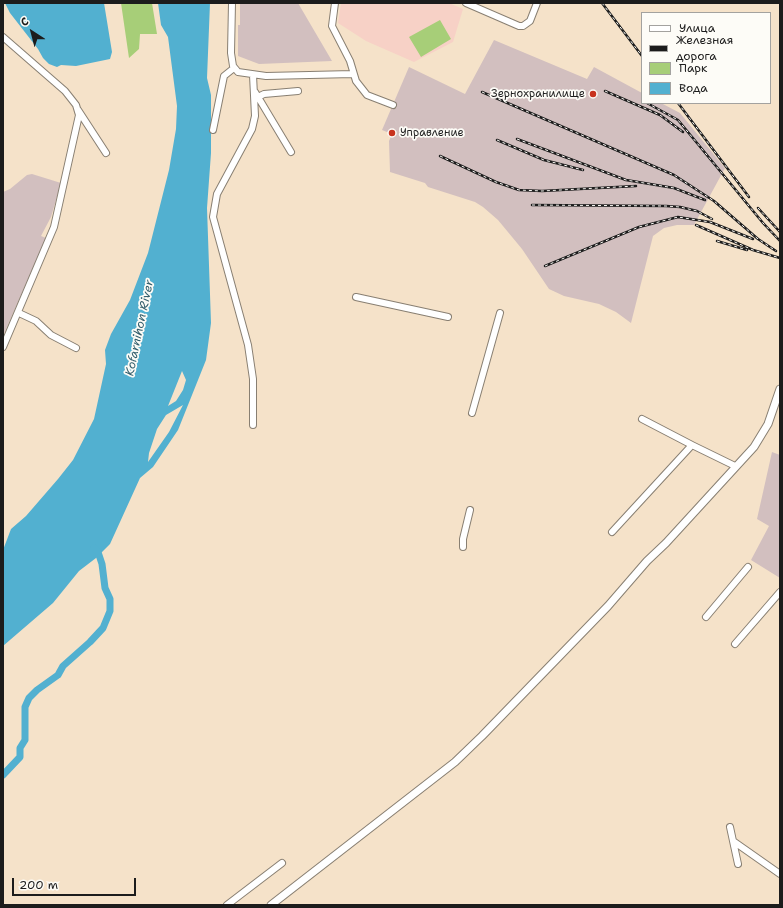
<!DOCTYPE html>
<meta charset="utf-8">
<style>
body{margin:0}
#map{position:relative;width:783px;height:908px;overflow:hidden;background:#f5e2c9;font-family:"Shantell Sans",sans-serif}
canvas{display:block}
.frame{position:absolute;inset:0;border:4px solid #1c1c1c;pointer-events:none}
.legend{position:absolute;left:641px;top:12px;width:130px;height:92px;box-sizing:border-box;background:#fdfcf7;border:1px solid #a3a29f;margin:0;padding:5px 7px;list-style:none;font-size:12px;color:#1c1c1c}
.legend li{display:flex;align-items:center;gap:8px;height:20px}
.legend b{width:20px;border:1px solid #a3a29f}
.north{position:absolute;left:12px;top:12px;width:40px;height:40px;-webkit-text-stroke:3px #fdfcf7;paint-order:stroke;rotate:324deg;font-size:11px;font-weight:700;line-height:16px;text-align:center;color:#1c1c1c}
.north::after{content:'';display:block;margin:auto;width:14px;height:18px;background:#1c1c1c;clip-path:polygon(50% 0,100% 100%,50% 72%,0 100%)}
.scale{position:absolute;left:12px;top:878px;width:124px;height:18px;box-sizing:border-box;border:2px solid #1c1c1c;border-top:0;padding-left:5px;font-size:12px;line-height:14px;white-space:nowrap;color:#1c1c1c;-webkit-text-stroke:3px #fdfcf7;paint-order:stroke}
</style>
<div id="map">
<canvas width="783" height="908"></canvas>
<div class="frame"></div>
<ul class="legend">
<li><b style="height:5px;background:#fff"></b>Улица</li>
<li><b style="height:5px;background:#1c1c1c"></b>Железная дорога</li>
<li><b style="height:11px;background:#a7ce78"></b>Парк</li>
<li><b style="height:11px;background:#52b0d0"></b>Вода</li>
</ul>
<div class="north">С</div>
<div class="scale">200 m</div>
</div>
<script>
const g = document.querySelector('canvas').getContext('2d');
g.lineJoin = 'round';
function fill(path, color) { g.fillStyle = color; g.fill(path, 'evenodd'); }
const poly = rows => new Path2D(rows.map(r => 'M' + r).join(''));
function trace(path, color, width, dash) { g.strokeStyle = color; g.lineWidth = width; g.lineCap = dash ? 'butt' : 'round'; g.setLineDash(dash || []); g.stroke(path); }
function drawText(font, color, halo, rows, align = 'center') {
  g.font = font + ' "Shantell Sans",sans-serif'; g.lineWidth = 3.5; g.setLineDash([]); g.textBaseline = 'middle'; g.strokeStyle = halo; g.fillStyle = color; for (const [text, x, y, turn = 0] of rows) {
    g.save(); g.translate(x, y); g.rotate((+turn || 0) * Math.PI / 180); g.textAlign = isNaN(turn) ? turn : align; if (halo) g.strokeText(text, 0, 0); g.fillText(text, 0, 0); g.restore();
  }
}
fill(poly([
 [341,3,449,3,463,9,453,42,414,62,366,41,338,23]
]), '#f7d1c6');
fill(poly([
 [240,3,298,3,332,61,259,64,238,56,238,25,240,25],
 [494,40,587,79,594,67,642,93,642,103,661,103,680,113,725,168,694,225,677,225,664,228,653,236,631,323,616,312,599,304,564,296,549,289,522,249,498,220,483,207,475,202,428,187,425,183,390,172,389,141,392,134,382,130,409,67,465,94],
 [32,174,61,183,51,217,41,236,46,238,3,336,3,192,10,189,27,175],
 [772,452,780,455,780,578,751,560,769,526,757,519]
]), '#d2bfbf');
fill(poly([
 [121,3,152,3,157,34,140,34,139,49,129,58],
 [440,20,451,39,421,57,409,37]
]), '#a7ce78');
fill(poly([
 [5,3,104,3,112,52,110,59,76,66,61,65,57,67,49,64,43,58,38,49,10,13],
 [158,3,210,3,207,78,211,95,211,153,207,208,211,323,206,360,178,430,153,467,140,478,110,544,96,558,79,571,53,603,3,646,3,550,11,529,26,516,58,479,73,460,94,419,106,364,105,350,111,334,130,300,148,253,169,170,176,129,177,106,168,37,161,25],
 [182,371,186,380,183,390,176,401,168,406],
 [183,405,169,432,148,462,149,453,157,429,166,415]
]), '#52b0d0');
trace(poly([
 [3,775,20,757,20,748,25,740,25,707,29,698,37,690,58,675,63,666,90,642,103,628,110,611,110,599,105,588,102,564,98,552,94,548]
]), '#52b0d0', 7);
const minor = poly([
 [232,3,231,53,233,66,238,72,266,76,353,74],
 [335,3,332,26,350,61,356,81,367,95,393,105],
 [466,3,519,26,523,26,530,21,537,3],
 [3,37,65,91,76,105,79,115,54,227,3,347],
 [253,75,255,116,252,129,217,194,213,217,248,345,253,379,253,425],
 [255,92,291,152],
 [258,97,264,94,298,91],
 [78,110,106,153],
 [213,130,224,76,234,68],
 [356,297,448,317],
 [19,313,36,321,51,335,76,348],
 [472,413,500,313],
 [692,445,735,466],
 [612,532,692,445,642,419],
 [463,547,463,539,470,510],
 [706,617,748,567],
 [735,644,780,592],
 [730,827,733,841,780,874],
 [733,841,738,864],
 [227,905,282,863]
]);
const major = poly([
 [271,905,455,762,482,736,608,606,647,561,666,543,754,447,768,424,780,389]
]);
trace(minor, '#887f72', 8);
trace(major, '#887f72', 9);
trace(minor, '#fff', 6);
trace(major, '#fff', 7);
const rail = poly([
 [602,3,642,56],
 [605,91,660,115,683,132],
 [482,92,674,175,714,201,758,239,776,251],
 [647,103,678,120,763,223,780,241],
 [678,103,749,197],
 [517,139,626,180,674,188,705,200],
 [497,140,544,160,583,170],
 [440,156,496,182,519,190,542,191,636,186],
 [532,205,666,206,680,207,697,211,712,219],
 [758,208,780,232],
 [696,225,753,250,780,258],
 [717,241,747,250],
 [545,266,639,227,678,217,710,222,753,239]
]);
trace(rail, '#1c1c1c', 2.5);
trace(rail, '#fdfcf7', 1, [3]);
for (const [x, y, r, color] of [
 [593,94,4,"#c8321e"],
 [392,133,4,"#c8321e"]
]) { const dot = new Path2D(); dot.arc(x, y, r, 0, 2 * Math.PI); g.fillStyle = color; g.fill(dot); trace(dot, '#fdfcf7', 1.5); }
drawText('11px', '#1c1c1c', '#fdfcf7', [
 ["Зернохранилище",585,94],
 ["Управление",400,133,"left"]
], 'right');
drawText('italic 12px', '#345f6d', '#fdfcf7', [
 ["Kofarnihon River",140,328,-78]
]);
</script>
